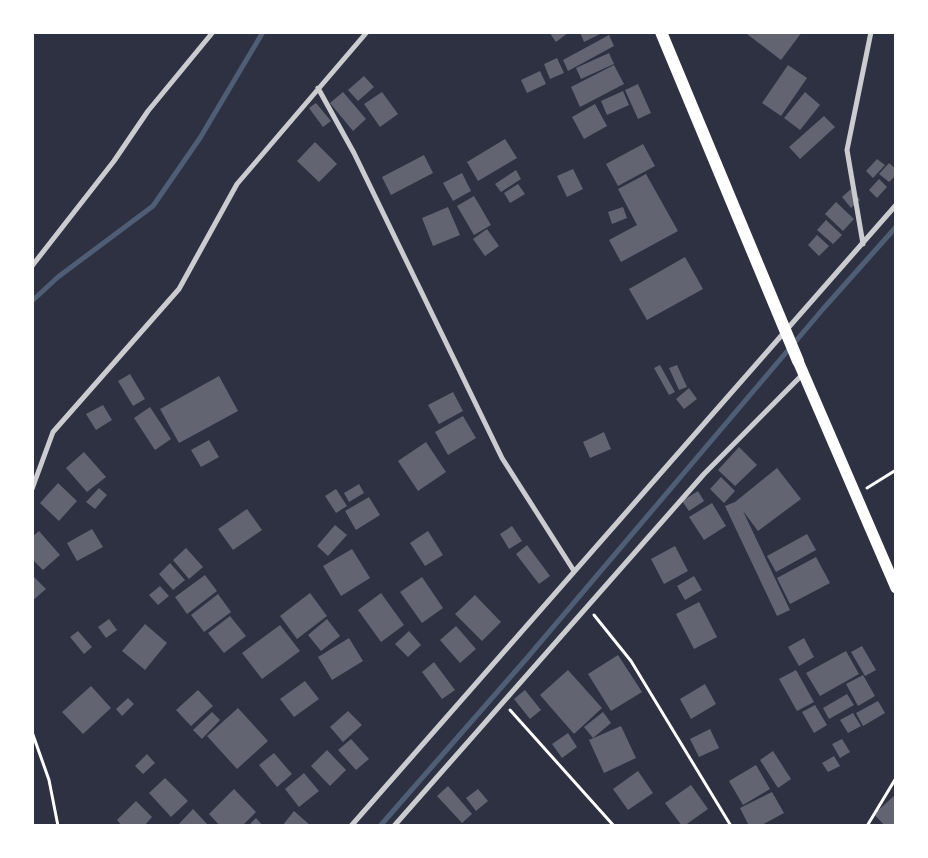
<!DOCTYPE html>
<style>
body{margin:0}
#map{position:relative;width:928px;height:858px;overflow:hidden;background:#2d3142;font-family:"PT Sans",sans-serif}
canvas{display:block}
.frame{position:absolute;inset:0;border:34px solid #fff;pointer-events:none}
</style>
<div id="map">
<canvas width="928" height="858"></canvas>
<div class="frame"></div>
</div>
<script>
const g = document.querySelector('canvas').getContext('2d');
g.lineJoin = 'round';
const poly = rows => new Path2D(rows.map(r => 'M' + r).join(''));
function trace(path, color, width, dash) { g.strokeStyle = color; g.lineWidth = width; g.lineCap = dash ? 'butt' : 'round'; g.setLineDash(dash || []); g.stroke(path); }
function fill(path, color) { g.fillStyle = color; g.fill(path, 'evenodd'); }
trace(poly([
 [32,301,58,277,153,206,200,138,263,32],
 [380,826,527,658,823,309,896,227]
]), '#4f5d75', 5);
fill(poly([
 [549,32,569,32,556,42],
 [580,32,604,32,584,42],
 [749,32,802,32,781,60,747,34],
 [609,35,614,46,568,71,563,60],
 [609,53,614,64,581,79,576,68],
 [557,58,564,73,550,79,544,64],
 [614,65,624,84,580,107,571,87],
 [788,65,807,78,781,116,762,103],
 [540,71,546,84,527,93,521,80],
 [364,76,374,87,358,101,348,90],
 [638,84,651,113,638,119,625,90],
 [623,91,629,105,607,115,601,101],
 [343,92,366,119,353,131,330,103],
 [382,92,398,114,380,127,364,104],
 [805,92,820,105,800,130,784,118],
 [316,103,331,121,323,127,309,108],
 [595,104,607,126,584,139,572,117],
 [824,116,835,127,800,159,789,147],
 [505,139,517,158,478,181,467,162],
 [315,142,337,164,319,182,297,161],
 [643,144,655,166,618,186,606,164],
 [424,155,433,173,391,195,382,177],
 [877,159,885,165,873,178,866,171],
 [889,163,896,169,896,175,889,182,879,174],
 [573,169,583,189,567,197,557,176],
 [516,170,521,179,501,192,495,184],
 [462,173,471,191,453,201,443,183],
 [646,174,678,231,621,262,609,240,637,225,618,189],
 [879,179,887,187,877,198,869,190],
 [518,184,525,194,510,203,504,193],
 [851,189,860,200,851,208,842,197],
 [474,196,491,225,474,235,457,206],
 [836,202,854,219,843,231,825,214],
 [448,207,460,235,433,246,422,218],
 [623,207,627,218,612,224,608,212],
 [826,220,842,235,833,244,817,230],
 [487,229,499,246,485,256,473,239],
 [817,235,829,246,819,256,808,245],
 [685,257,703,289,647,320,629,289],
 [660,365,675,392,669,395,654,368],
 [677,365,687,387,679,390,669,368],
 [130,374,145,399,133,406,118,381],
 [219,376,238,411,179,443,160,409],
 [689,388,697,399,684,409,676,399],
 [453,392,463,411,439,424,428,405],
 [103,405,112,420,96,430,86,414],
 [150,407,171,439,155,450,134,418],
 [463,416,476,438,448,455,435,432],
 [604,432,611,449,590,458,583,442],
 [209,440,219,457,201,467,191,450],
 [426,442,446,472,418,491,398,461],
 [739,447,757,465,735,486,718,470],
 [84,452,106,477,87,492,66,468],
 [777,468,801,499,758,531,743,511,790,610,777,616,725,506,735,502],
 [721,477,735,491,724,503,710,489],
 [58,483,77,501,59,521,40,503],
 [359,484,364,493,349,502,344,493],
 [99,488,107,495,95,509,86,502],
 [336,489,347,506,336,513,325,496],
 [698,491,704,501,689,511,682,501],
 [369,497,380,515,356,530,345,511],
 [712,503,726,526,704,540,689,517],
 [247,509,262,530,233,550,218,529],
 [335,525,347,535,328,556,317,546],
 [512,526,522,541,509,549,500,534],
 [92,529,103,547,77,561,67,543],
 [39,531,60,555,43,570,32,559,32,537],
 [428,531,443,555,425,566,410,543],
 [807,534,816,550,776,572,767,556],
 [527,545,550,576,539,584,516,554],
 [675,546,688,571,664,584,651,559],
 [186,548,203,567,189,579,173,560],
 [352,549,370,578,341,596,323,566],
 [816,557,830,583,790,604,777,578],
 [170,563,185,580,173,590,159,574],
 [32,575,46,589,32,601],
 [205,575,217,591,187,614,175,597],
 [694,576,702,590,685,600,677,586],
 [422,577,443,608,422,623,400,592],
 [160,586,169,596,158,605,149,595],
 [310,593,327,616,297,639,280,616],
 [381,593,404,625,381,642,358,610],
 [218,594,231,612,204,632,191,615],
 [475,595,501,622,482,641,455,614],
 [699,602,717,637,694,649,676,614],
 [230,616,246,636,224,653,208,633],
 [109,619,117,630,106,638,98,627],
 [327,619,340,636,321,651,308,635],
 [145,624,167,643,145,670,122,651],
 [280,625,300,651,262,679,242,653],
 [456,626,476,649,460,663,440,640],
 [78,631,92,647,84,654,70,637],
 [409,631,421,645,408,657,395,644],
 [349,638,363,661,332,680,318,657],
 [804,638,814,657,799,666,788,647],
 [862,646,876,670,865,676,851,652],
 [846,651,859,674,820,696,806,673],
 [618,655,642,692,611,711,588,674],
 [434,662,455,690,442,699,422,672],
 [568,670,602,708,574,734,540,695],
 [796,670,814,702,797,711,779,679],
 [863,675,875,696,858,706,846,684],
 [305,681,319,699,294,717,280,699],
 [705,684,716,704,691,719,680,699],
 [91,686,111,708,83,734,62,712],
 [198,690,213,706,191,726,176,710],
 [525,690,541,710,530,719,514,699],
 [847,694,854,705,829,719,823,708],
 [128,698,134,704,122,716,116,709],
 [878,701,885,713,863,726,856,713],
 [815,705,827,725,814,733,802,712],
 [238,708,268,741,237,769,207,736],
 [348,711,362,725,343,742,330,727],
 [212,712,220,720,202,739,193,730],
 [603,712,611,723,593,738,584,727],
 [853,713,861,726,848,733,840,720],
 [621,726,636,758,604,773,589,740],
 [710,729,719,748,699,757,690,739],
 [568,733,577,747,562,758,552,744],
 [351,739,369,759,356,770,338,750],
 [842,739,850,752,840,758,832,744],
 [327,750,346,770,330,786,311,766],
 [773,751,791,779,778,788,760,760],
 [274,753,292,774,277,787,259,765],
 [147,754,155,763,143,774,135,766],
 [834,756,840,766,828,772,822,763],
 [756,765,770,789,743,805,729,781],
 [638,771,653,793,628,810,613,789],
 [304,773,319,791,299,807,285,789],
 [165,778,188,801,171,817,149,793],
 [691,785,708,809,684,826,682,826,665,803],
 [448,786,472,814,462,823,437,796],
 [234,789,256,812,242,826,220,826,209,814],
 [478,789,488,801,476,811,466,798],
 [772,792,784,813,760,826,749,826,740,808],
 [896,794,896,826,885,826,874,814],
 [136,801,152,817,144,826,122,826,117,820],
 [193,809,209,826,177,826],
 [294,811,311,826,282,826],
 [256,818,263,826,248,826]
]), '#626471');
trace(poly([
 [867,488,896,470],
 [594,615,631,661,731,826],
 [510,710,614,826],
 [32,732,49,780,58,826],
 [867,826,896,778]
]), '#fff', 3);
trace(poly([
 [318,88,354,153,502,458,574,571],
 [863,244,847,150,871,32],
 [32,266,114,161,148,111,213,32],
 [32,489,53,432,179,289,237,184,367,32],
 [351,826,896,205],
 [394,826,704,474,803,374]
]), '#caccd0', 5);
trace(poly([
 [798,361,896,588]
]), '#fff', 11);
trace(poly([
 [661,32,798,361]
]), '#fff', 12);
</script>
